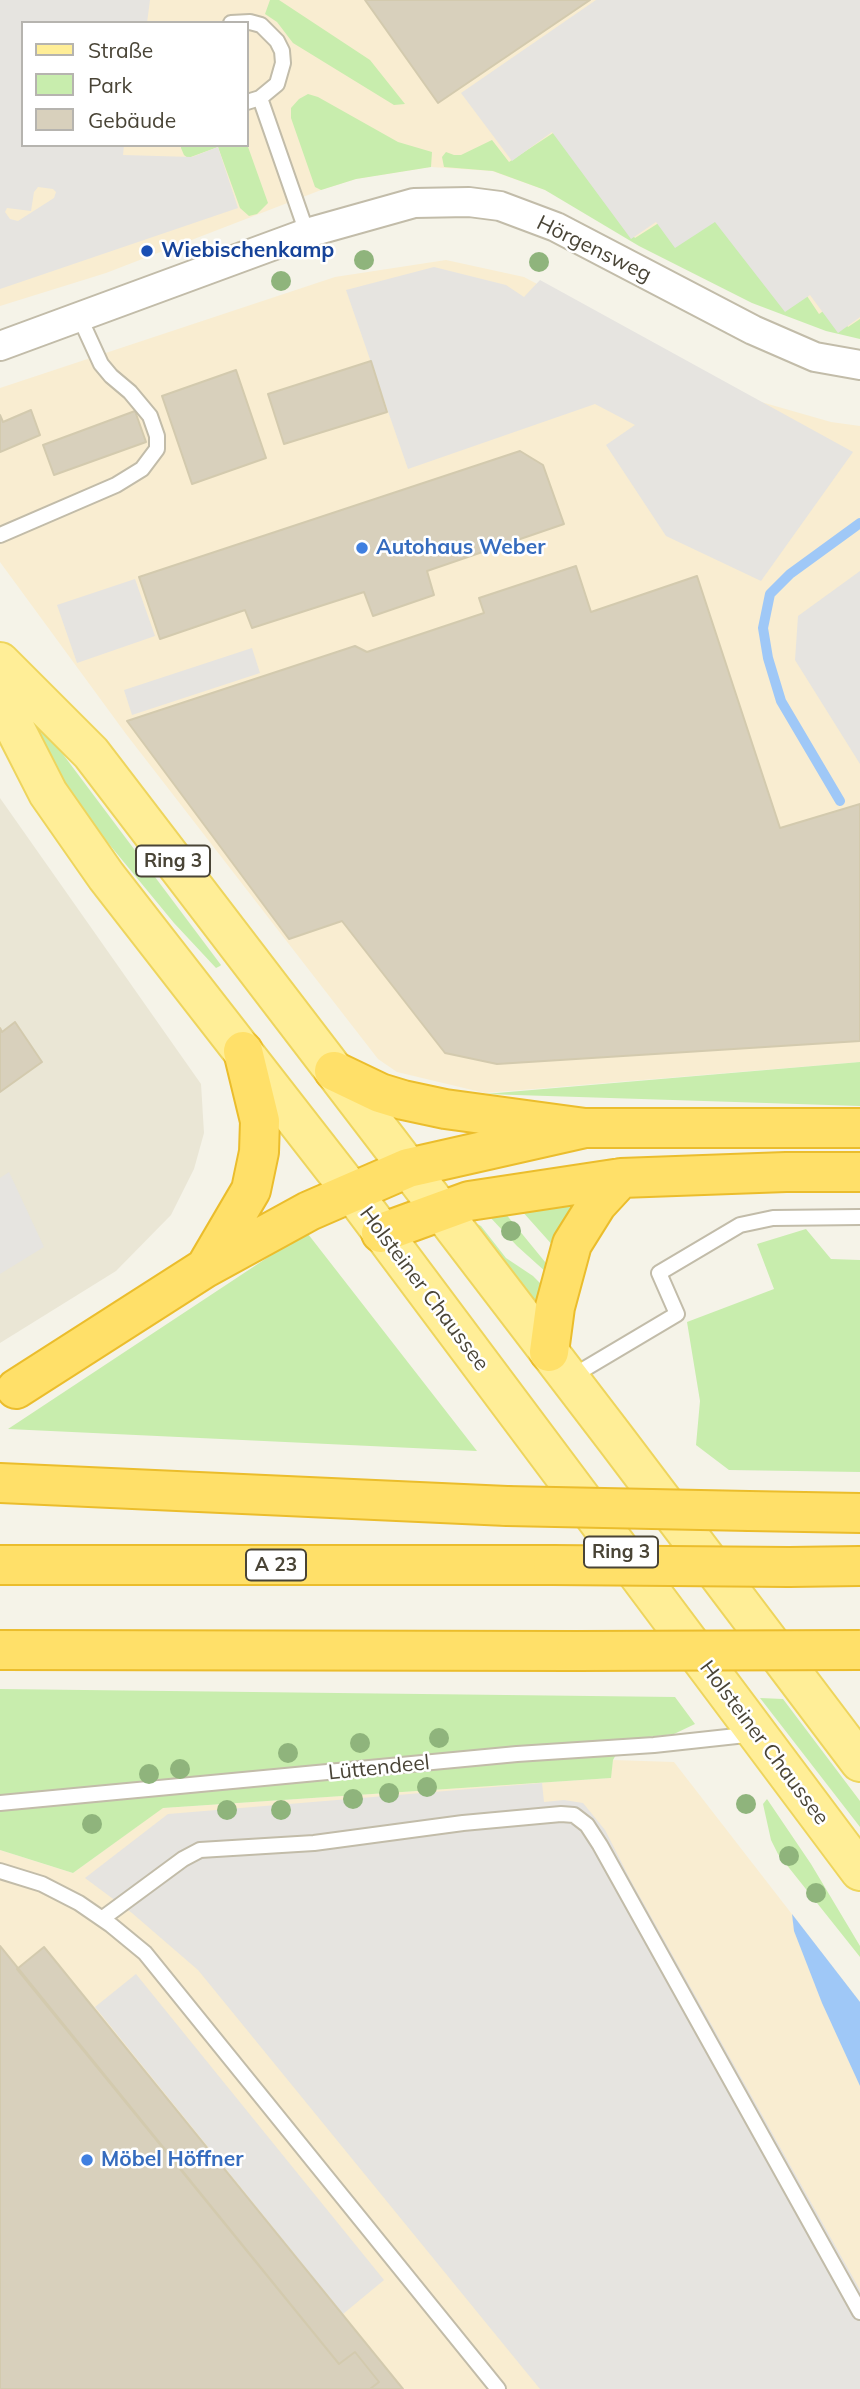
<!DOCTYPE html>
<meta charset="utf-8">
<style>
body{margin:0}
#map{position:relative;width:860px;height:2389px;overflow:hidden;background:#f5f3e8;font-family:Mulish,sans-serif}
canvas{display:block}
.legend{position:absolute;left:21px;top:21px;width:228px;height:126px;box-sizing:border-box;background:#fff;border:2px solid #b6b4af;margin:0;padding:9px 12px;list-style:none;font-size:21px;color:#494436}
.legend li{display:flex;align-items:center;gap:14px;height:35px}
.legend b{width:35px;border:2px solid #b6b4af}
</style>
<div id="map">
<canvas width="860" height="2389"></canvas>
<ul class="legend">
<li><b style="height:9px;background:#ffee97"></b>Straße</li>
<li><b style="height:19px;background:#c8edad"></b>Park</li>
<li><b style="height:19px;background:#d8d0bc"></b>Gebäude</li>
</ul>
</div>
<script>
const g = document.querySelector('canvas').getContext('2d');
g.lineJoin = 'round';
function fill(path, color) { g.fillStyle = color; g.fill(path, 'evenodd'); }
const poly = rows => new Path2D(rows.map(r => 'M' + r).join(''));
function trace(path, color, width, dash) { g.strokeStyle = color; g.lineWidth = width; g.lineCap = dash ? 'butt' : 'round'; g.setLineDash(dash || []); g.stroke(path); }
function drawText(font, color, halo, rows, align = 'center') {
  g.font = font + ' Mulish,sans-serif'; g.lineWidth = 5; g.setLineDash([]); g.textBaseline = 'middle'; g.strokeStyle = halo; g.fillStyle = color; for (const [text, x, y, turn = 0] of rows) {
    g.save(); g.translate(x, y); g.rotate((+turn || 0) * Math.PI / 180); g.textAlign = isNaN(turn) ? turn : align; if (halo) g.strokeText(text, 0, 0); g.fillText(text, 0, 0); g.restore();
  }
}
fill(poly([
 [0,798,201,1084,204,1133,194,1169,171,1215,116,1271,0,1343]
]), '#eae6d5');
fill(poly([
 [0,0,860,0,860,338,752,301,545,190,492,171,431,167,356,179,321,190,106,273,0,306],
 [23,23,247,23,247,145,23,145],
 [446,260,524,277,761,402,831,422,860,426,860,1062,485,1093,397,1072,378,1059,126,734,0,562,0,388,335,277],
 [613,1760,674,1762,860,2002,860,2389,0,2389,0,1850,73,1873,162,1808,610,1778]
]), '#f9edd1');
fill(poly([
 [270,0,279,0,370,60,405,104,394,105,293,43,277,22,265,14],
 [308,94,318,97,398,142,432,152,431,167,356,179,321,190,315,187,291,118,291,108,299,99],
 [582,114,567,149,635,238,657,224,741,197,819,314,832,305,848,327,860,319,860,339,826,331,752,303,639,246,545,190,493,171,444,167,442,157,446,152,454,155,461,155,492,140,509,162],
 [247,144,268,203,257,214,249,216,240,208,218,147,188,158,184,155,181,148,181,145],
 [26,712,34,717,59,749,221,965,220,966,216,968,174,923,95,827,51,762],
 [860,1062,860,1106,485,1094],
 [579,1201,555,1248,521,1210],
 [505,1213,550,1268,547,1273,517,1246,489,1216],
 [472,1221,481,1226,506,1258,533,1276,547,1290,544,1317],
 [806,1229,831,1259,860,1260,860,1472,729,1470,696,1445,700,1401,687,1322,774,1289,757,1244],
 [308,1234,477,1451,8,1429,288,1244],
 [0,1689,675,1697,695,1724,674,1734,624,1740,613,1760,611,1778,163,1808,73,1873,0,1850],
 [760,1698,783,1699,860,1801,860,1827],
 [767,1799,811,1864,860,1946,860,1957,778,1854,771,1840,763,1804]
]), '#c8edad');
fill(poly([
 [0,0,150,0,147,23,23,23,23,145,124,145,123,155,192,157,218,147,238,208,0,289],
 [38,187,53,189,56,192,54,198,18,221,10,219,5,212,7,208,31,211,34,192],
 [596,0,860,0,860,317,838,333,810,295,785,312,715,222,675,248,656,222,631,239,552,132,512,161,461,93],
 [434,267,506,285,524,297,540,280,853,452,761,581,666,536,606,445,635,425,595,404,408,469,346,290],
 [860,571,860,764,795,660,798,616],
 [135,579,155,636,77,663,57,605],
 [252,648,260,673,132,715,124,690],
 [9,1172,44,1247,0,1274,0,1178],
 [542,1783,544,1802,564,1800,583,1803,605,1830,630,1879,860,2290,860,2389,540,2389,198,1970,132,1913,85,1878,168,1814],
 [136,1974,384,2280,343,2314,95,2007]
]), '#e6e4e0');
fill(poly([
 [792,1914,860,2002,860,2086,822,2003,794,1931]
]), '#9fc8f7');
trace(poly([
 [840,801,781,701,768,658,763,628,770,594,790,574,860,523]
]), '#9fc8f7', 10);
const building = poly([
 [365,0,590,0,438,103,365,0],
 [371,361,387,412,284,444,268,394,371,361],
 [236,370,266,458,192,484,162,396,236,370],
 [31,410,40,435,0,452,0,415,3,422,31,410],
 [135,411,146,442,54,475,43,445,135,411],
 [520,451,543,465,564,524,427,571,434,595,373,616,364,592,252,628,245,610,160,639,139,577,520,451],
 [576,566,591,612,697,576,780,828,860,804,860,1041,497,1064,445,1053,342,921,289,939,127,721,355,646,367,652,484,613,479,598,576,566],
 [15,1022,42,1062,0,1092,0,1028,2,1032,15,1022],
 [0,1946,339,2364,355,2352,379,2382,370,2389,0,2389,0,1946],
 [44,1947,403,2389,370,2389,379,2382,355,2352,339,2364,17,1969,44,1947]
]);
fill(building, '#d8d0bc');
trace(building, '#d3caae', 2);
const service = poly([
 [231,23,250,22,261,25,277,41,282,51,283,63,277,84,260,98,247,102],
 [260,98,307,233],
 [0,535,116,485,142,469,157,449,157,436,150,416,130,392,111,376,101,364,79,316],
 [571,1377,677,1314,659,1273,740,1225,773,1218,860,1217],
 [0,1803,517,1754,654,1745,755,1734],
 [0,1871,42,1884,79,1903,111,1925,145,1953,498,2389],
 [103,1918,183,1859,200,1850,314,1843,463,1823,561,1814,574,1815,587,1825,600,1845,860,2312]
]);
const minor = poly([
 [0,346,307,233,414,203,469,202,500,206,556,227,753,330,815,357,860,365]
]);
const primary = poly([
 [0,662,91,753,615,1438,860,1762],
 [0,699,48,793,106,876,352,1192,860,1871]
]);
const motorway = poly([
 [334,1071,380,1093,403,1100,445,1109,585,1128,860,1128],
 [381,1233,469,1201,621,1178,786,1172,860,1172],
 [207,1265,251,1190,259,1152,260,1121,243,1051],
 [549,1352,555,1307,572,1244,597,1204,621,1178],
 [16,1389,205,1268,309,1211,408,1168,585,1128],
 [0,1483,507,1506],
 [749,1511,860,1513],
 [0,1565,553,1565],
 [789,1567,860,1566],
 [0,1650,576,1651]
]);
trace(service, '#c2bca9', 18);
trace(minor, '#c2bca9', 32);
trace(primary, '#eed55d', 42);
trace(motorway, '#ebbd2c', 42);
trace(service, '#fff', 14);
trace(minor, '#fff', 28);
trace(primary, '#ffee97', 38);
trace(motorway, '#ffe069', 38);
const motorwayBridge = poly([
 [507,1506,749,1511],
 [553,1565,789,1567],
 [576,1651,860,1650]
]);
trace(motorwayBridge, '#ebbd2c', 42, []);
trace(motorwayBridge, '#ffe069', 38);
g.fillStyle = '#8fb47c';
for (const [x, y] of [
 [364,260],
 [539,262],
 [281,281],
 [511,1231],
 [439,1738],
 [360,1743],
 [288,1753],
 [180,1769],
 [149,1774],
 [427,1787],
 [389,1793],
 [353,1799],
 [746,1804],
 [227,1810],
 [281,1810],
 [92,1824],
 [789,1856],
 [816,1893]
]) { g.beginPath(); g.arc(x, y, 10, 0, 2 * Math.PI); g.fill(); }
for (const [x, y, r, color] of [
 [147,251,7,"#1a4fb4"],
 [362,548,7,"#3f7fe0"],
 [87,2160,7,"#3f7fe0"]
]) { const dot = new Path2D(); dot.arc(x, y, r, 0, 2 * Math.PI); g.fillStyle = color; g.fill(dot); trace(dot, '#fff', 2.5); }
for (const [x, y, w] of [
 [173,861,74],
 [621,1552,74],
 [276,1565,60]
]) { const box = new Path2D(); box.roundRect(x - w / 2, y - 15.5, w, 31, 5); g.fillStyle = '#fff'; g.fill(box); trace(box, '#494436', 2); }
drawText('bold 19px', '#494436', null, [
 ["Ring 3",173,861],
 ["Ring 3",621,1552],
 ["A 23",276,1565]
]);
drawText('21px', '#494436', '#fff', [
 ["Hörgensweg",594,249,26],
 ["Holsteiner Chaussee",424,1289,53],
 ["Holsteiner Chaussee",764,1743,53],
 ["Lüttendeel",379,1768,-6]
]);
drawText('bold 21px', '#164399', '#fff', [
 ["Wiebischenkamp",161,251]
], 'left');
drawText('bold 21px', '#366cbe', '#fff', [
 ["Autohaus Weber",376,548],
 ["Möbel Höffner",101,2160]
], 'left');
</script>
